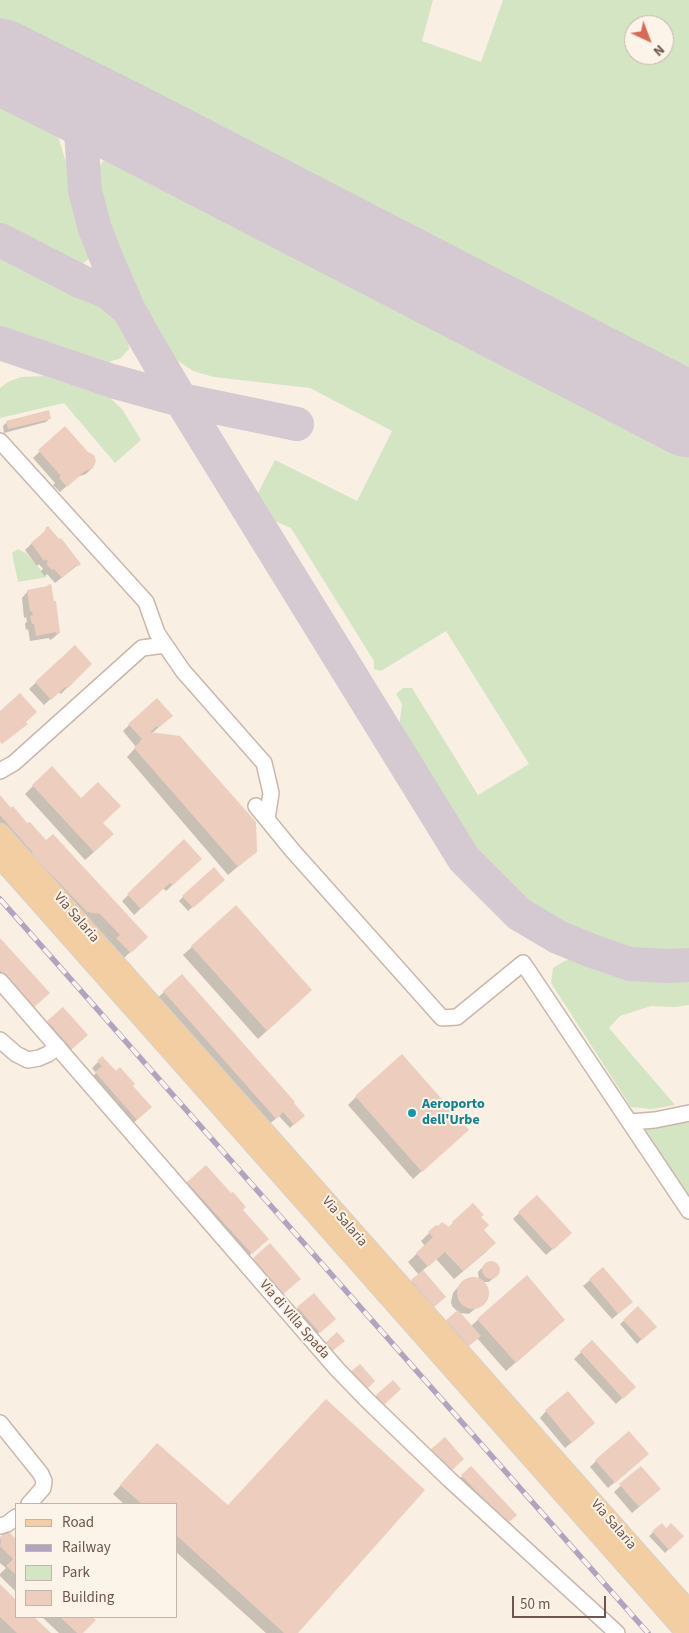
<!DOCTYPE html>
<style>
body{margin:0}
#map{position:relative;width:689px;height:1633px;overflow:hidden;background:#faefe3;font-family:"Source Sans 3",sans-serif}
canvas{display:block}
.legend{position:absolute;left:15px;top:1503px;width:162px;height:115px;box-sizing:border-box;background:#fdf4e9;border:1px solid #c4b5aa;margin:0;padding:6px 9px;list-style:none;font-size:15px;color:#6f564c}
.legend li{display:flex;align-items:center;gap:10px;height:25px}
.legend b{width:25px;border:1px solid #c4b5aa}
.north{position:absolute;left:624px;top:15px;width:50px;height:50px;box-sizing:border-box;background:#fdf4e9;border:1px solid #c4b5aa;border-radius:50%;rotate:137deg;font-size:14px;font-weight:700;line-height:20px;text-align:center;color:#6f564c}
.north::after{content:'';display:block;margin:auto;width:18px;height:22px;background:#d86854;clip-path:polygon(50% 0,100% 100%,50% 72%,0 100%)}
.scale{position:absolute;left:512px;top:1596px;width:94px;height:22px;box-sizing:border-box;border:2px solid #6f564c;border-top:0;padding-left:6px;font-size:15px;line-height:18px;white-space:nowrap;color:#6f564c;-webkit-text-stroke:4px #fdf4e9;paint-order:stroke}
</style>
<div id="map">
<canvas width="689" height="1633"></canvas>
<ul class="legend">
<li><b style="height:6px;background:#f2cea2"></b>Road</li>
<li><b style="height:6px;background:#b1a4c1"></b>Railway</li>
<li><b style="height:14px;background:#d4e5c4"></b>Park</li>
<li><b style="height:14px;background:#eccdbe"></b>Building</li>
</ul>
<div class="north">N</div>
<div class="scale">50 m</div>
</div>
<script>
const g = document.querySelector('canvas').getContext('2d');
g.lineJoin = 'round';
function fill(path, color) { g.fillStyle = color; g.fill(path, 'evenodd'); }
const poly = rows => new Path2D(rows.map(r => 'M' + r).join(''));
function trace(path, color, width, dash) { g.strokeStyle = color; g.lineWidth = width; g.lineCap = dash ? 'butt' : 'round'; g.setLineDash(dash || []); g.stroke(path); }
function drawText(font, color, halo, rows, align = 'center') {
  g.font = font + ' "Source Sans 3",sans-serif'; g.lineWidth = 4; g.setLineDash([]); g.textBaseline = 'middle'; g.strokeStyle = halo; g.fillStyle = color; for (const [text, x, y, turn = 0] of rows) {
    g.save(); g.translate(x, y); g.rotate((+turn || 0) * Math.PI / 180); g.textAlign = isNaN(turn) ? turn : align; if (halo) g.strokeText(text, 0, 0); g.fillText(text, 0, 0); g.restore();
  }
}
fill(poly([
 [0,0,433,0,422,41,481,62,503,0,689,0,689,377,0,24],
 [634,25,664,25,664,55,634,55],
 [0,92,53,120,92,247,89,259,83,263,73,262,0,225],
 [121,153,689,445,689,953,663,953,620,948,588,937,537,911,503,880,470,843,399,728,402,704,396,694,403,688,412,688,478,795,529,764,446,631,381,671,374,669,374,661,291,528,268,518,258,493,275,460,357,501,392,431,310,388,214,377,193,371,171,356,142,312,111,238,98,188,96,171,104,160,114,154],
 [0,253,118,313,127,332,129,349,121,358,109,362,0,326],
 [44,376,110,398,122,409,141,440,115,463,64,403,0,418,0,388,8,382,21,377],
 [18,549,26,553,47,577,18,582,12,553],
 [576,958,647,976,689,977,689,1005,674,1007,651,1006,620,1016,609,1028,675,1105,652,1109,631,1107,551,983,553,968,564,961],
 [689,1120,689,1198,645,1129]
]), '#d4e5c4');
fill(poly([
 [50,418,46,422,4,433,3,426,7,422],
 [65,427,92,468,86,474,77,477,60,492,53,485,55,483,33,458],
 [48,528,79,564,55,583,47,574,45,576,41,571,43,569,39,564,37,566,25,550],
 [50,585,59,633,52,639,50,640,49,638,30,641,28,629,26,630,25,624,27,621,26,617,24,618,22,598,28,591,46,588],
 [75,647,90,664,61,694,58,692,44,705,29,689],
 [165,722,151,734,256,851,228,875,127,757,136,747,123,731,129,725],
 [33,786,81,799,102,823,104,843,85,860,25,794],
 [0,797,27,825,146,937,121,961,109,948,112,944,0,828],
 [184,841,194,865,166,891,163,888,134,915,122,901],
 [219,883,188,911,179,901,183,897],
 [0,940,42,999,27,1013,0,983],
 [192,947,302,999,258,1039,183,955],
 [164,992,299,1119,290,1128,279,1116,267,1126,155,1000],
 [48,1022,80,1041,65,1055,42,1028],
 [98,1062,132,1086,144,1113,130,1126,90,1079,96,1073,92,1068],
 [356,1097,459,1138,413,1179,348,1105],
 [188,1182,242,1210,261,1245,245,1259,182,1189],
 [519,1213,564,1239,546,1255,513,1219],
 [480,1217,483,1230,494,1243,486,1252,454,1279,436,1259,422,1271,444,1297,432,1308,410,1283,419,1275,408,1262,425,1246,421,1241,436,1226,448,1228,453,1223],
 [253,1260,293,1285,276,1300,247,1266],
 [491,1262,498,1267,498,1274,489,1282,483,1282,487,1292,484,1301,469,1314,460,1313,471,1326,526,1277,555,1328,506,1371,477,1338,467,1347,446,1323,458,1312,452,1306,451,1302,453,1293,462,1282,471,1278,479,1280,478,1272,486,1264],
 [590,1280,625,1308,612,1319,583,1286],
 [298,1308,328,1325,313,1338,292,1314],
 [638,1308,655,1326,637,1344,620,1324],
 [592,1342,634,1387,616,1404,574,1359],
 [393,1382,395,1393,379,1408,372,1400],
 [546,1411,587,1430,565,1448,540,1418],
 [149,1454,228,1507,296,1633,266,1633,176,1552,176,1504,124,1504,113,1494],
 [641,1460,608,1488,590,1467,596,1461],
 [641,1467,653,1495,632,1513,614,1492],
 [471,1468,515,1515,500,1530,456,1482],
 [662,1524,666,1529,682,1536,665,1553,649,1536],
 [7,1532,16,1541,16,1592,0,1576,0,1574,6,1568,0,1563,0,1539],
 [0,1586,16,1602,16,1617,32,1617,49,1633,0,1633],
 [42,1617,91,1617,94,1620,81,1633,59,1633]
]), '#0003');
trace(poly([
 [55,88,63,96,78,117,81,130,82,146],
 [128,125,104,127,97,132,82,146,85,191,95,229,110,267,129,310,144,337,181,400,464,859,519,914,558,937,592,951,630,964,668,966,689,965],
 [0,240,82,282,108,292,129,310],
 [0,343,112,381,181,400,297,424]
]), '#d6cad2', 34);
trace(poly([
 [0,61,128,125,689,415]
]), '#d6cad2', 85);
fill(poly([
 [49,410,51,419,8,429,6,421],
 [65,426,88,452,94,455,96,461,93,468,85,471,67,487,59,478,61,476,38,450],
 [48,526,59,539,61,538,81,564,78,566,76,565,62,578,54,569,52,570,46,564,48,562,46,559,44,561,31,543,46,530,45,528],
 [51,584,54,601,56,601,60,633,56,634,56,632,36,636,34,624,32,624,30,616,33,615,32,611,30,612,27,590,48,586,47,585],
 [75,645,92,664,68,688,65,687,51,700,35,682],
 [20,693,37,712,26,722,28,724,2,744,0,742,0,711],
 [157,698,173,716,158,728,157,726,150,732,180,736,256,822,257,852,238,867,134,748,142,739,128,724],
 [52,766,81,798,98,782,121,806,103,823,114,834,94,852,32,785],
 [0,795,11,808,13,806,27,823,30,822,46,840,53,834,148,937,131,953,116,938,120,935,100,914,87,912,32,854,33,853,0,815],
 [184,839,202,859,173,885,170,883,141,909,127,894],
 [214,867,225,880,193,908,182,896],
 [236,905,312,990,267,1031,191,946],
 [0,938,50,993,34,1007,0,970],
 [182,974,295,1102,294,1103,305,1116,294,1125,283,1112,276,1119,163,991],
 [63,1007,88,1035,72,1049,47,1021],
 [402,1054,469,1130,422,1172,355,1096],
 [102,1056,116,1071,120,1067,135,1084,133,1086,152,1107,137,1120,95,1072,102,1066,97,1061],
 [206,1165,231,1193,233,1192,246,1207,243,1210,269,1239,252,1254,187,1182],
 [537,1195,572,1233,553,1250,518,1212],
 [473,1203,484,1215,481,1217,489,1225,484,1230,496,1243,463,1271,445,1252,428,1267,416,1253,433,1237,428,1232,436,1225,438,1226,442,1222,449,1227,453,1224,452,1222],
 [270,1243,301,1279,283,1294,252,1259],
 '482 1270a9 9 0 1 1 18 0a9 9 0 1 1-18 0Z',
 [603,1267,633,1302,618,1314,589,1279],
 [423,1270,446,1297,434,1307,411,1280],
 [527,1275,565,1320,516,1363,477,1319],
 '457 1293a16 16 0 1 1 32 0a16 16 0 1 1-32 0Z',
 [314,1293,336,1319,320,1333,297,1307],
 [638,1306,657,1327,642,1340,623,1320],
 [458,1310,481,1336,469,1346,446,1320],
 [337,1332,345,1341,331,1352,324,1344],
 [592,1340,636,1387,623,1399,580,1351],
 [360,1364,375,1381,366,1390,350,1372],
 [393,1380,401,1389,384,1405,376,1395],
 [568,1391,595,1423,572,1443,545,1410],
 [326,1399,425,1490,298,1633,284,1633,176,1535,176,1504,142,1504,120,1485,157,1443,228,1505],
 [629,1431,649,1454,615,1483,595,1460],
 [445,1437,464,1459,450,1472,430,1450],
 [471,1466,517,1515,507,1524,461,1475],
 [641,1466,661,1489,639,1507,619,1484],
 [662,1523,666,1528,671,1523,684,1536,669,1550,652,1531],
 [7,1530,16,1539,16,1575,6,1566,13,1559,0,1546,1,1542,0,1537],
 [0,1584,16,1600,16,1617,34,1617,51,1633,17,1633,0,1617],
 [60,1617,93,1617,96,1620,83,1633,77,1633]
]), '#eccdbe');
const minor = poly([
 [0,441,146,602,157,633,183,671,264,763,271,793,267,819],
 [0,771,14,763,142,648,165,645],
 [256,806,292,850,442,1018,457,1017,523,963,689,1211],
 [0,981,337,1369,368,1401,450,1480,617,1633],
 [0,1040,16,1054,28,1060,39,1058,48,1054,58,1047],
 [630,1122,655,1120,689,1113],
 [0,1423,41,1474,44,1481,43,1488,29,1504],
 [0,1526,7,1524,16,1517]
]);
const major = poly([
 [0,833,689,1610],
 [0,858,686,1633]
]);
trace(minor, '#c9b7ab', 18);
trace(major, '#d7d0cd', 21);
trace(minor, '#fff', 15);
trace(major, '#f2cea2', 19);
const rail = poly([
 [0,899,648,1633]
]);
trace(rail, '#b1a4c1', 5.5);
trace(rail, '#fdf4e9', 4, [11]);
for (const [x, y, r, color] of [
 [412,1113,5,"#0f9aa8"]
]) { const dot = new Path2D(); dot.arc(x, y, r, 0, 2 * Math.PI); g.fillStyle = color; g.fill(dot); trace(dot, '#fdf4e9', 2); }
drawText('14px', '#6f564c', '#fdf4e9', [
 ["Via Salaria",76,918,49],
 ["Via Salaria",344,1222,49],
 ["Via di Villa Spada",294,1320,49],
 ["Via Salaria",613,1525,49]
]);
drawText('bold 14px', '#0d838f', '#fdf4e9', [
 ["Aeroporto",422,1105],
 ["dell'Urbe",422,1121]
], 'left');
</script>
